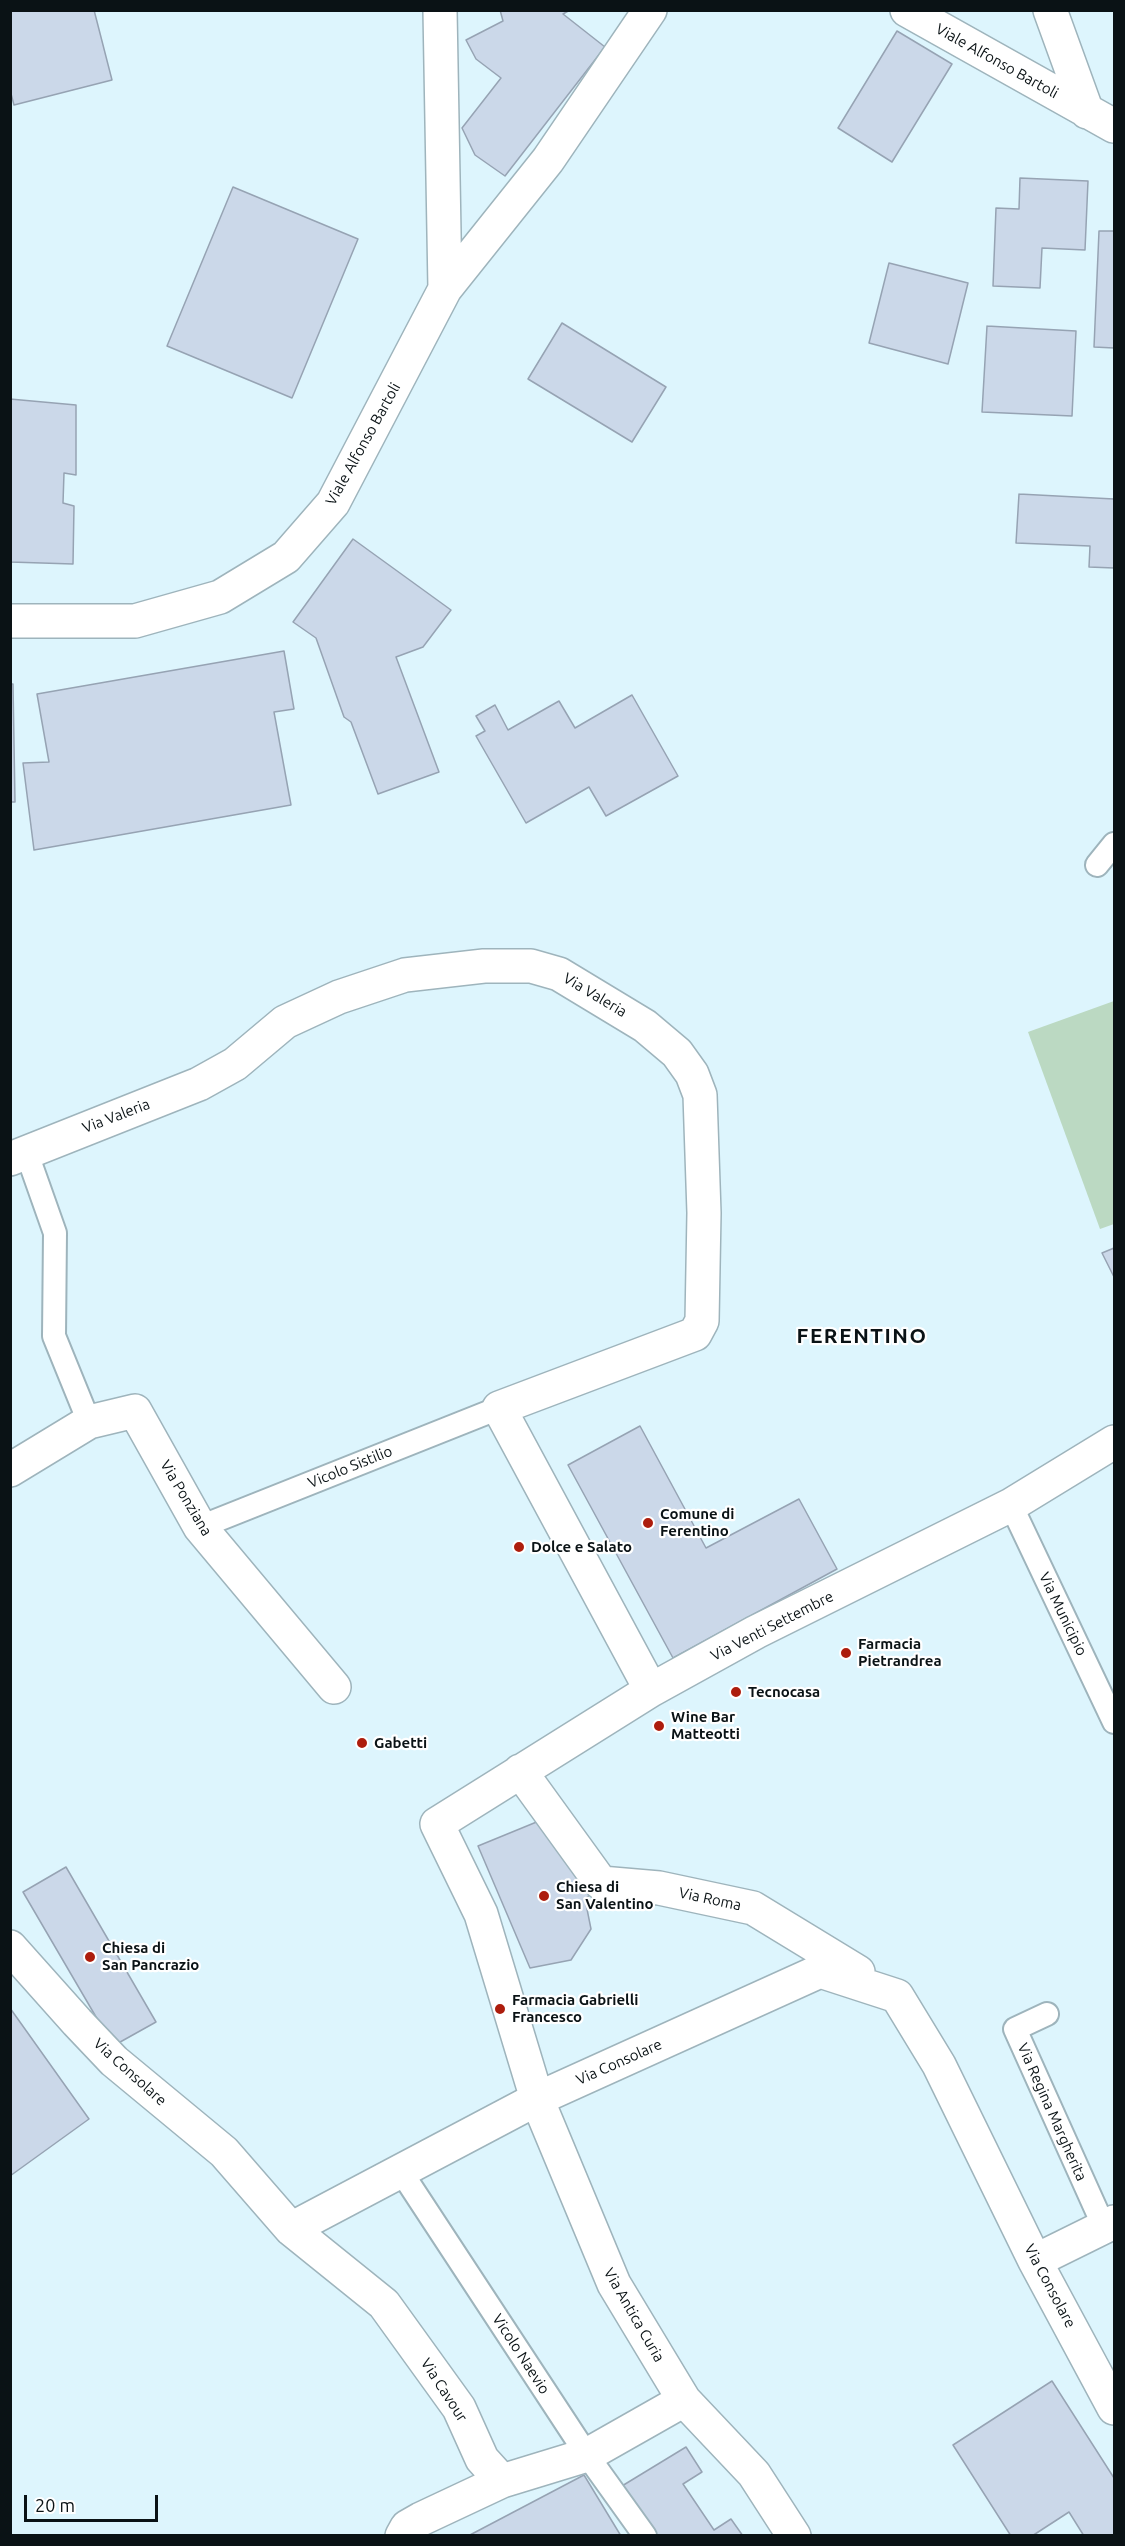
<!DOCTYPE html>
<style>
body{margin:0}
#map{position:relative;width:1125px;height:2546px;overflow:hidden;background:#ddf5fd;font-family:Ubuntu,sans-serif}
canvas{display:block}
.frame{position:absolute;inset:0;border:12px solid #0a1215;pointer-events:none}
.scale{position:absolute;left:24px;top:2495px;width:134px;height:27px;box-sizing:border-box;border:3px solid #0a1215;border-top:0;padding-left:8px;font-size:18px;line-height:21px;white-space:nowrap;color:#0a1215;-webkit-text-stroke:4px #fff;paint-order:stroke}
</style>
<div id="map">
<canvas width="1125" height="2546"></canvas>
<div class="frame"></div>
<div class="scale">20 m</div>
</div>
<script>
const g = document.querySelector('canvas').getContext('2d');
g.lineJoin = 'round';
function fill(path, color) { g.fillStyle = color; g.fill(path, 'evenodd'); }
const poly = rows => new Path2D(rows.map(r => 'M' + r).join(''));
function trace(path, color, width, dash) { g.strokeStyle = color; g.lineWidth = width; g.lineCap = dash ? 'butt' : 'round'; g.setLineDash(dash || []); g.stroke(path); }
function drawText(font, color, halo, rows, align = 'center') {
  g.font = font + ' Ubuntu,sans-serif'; g.lineWidth = 4.5; g.setLineDash([]); g.textBaseline = 'middle'; g.strokeStyle = halo; g.fillStyle = color; for (const [text, x, y, turn = 0] of rows) {
    g.save(); g.translate(x, y); g.rotate((+turn || 0) * Math.PI / 180); g.textAlign = isNaN(turn) ? turn : align; if (halo) g.strokeText(text, 0, 0); g.fillText(text, 0, 0); g.restore();
  }
}
fill(poly([
 [1114,1001,1114,1224,1100,1229,1028,1032]
]), '#bbd9c2');
const building = poly([
 [10,10,94,10,112,80,14,105,10,90,10,10],
 [500,10,570,10,563,14,605,47,505,176,475,155,462,128,501,78,476,59,466,40,503,21,500,10],
 [897,31,952,64,892,162,838,128,897,31],
 [1020,178,1088,181,1085,250,1042,248,1040,288,993,286,996,208,1019,209,1020,178],
 [233,187,358,239,292,398,167,346,233,187],
 [1099,231,1114,231,1114,348,1094,347,1099,231],
 [889,263,968,283,948,364,869,343,889,263],
 [562,323,666,387,632,442,528,379,562,323],
 [987,326,1076,331,1072,416,982,412,987,326],
 [10,399,76,405,76,475,64,473,63,503,74,506,73,564,10,562,10,399],
 [1019,494,1114,499,1114,568,1089,567,1090,546,1016,543,1019,494],
 [353,539,451,610,423,647,396,657,439,772,378,794,351,722,344,717,316,638,293,622,353,539],
 [284,651,294,709,274,712,291,805,34,850,23,763,49,762,37,694,284,651],
 [10,684,13,684,15,802,10,802,10,684],
 [632,695,678,776,606,816,589,787,526,823,476,736,485,731,476,716,495,705,508,730,559,701,575,728,632,695],
 [1114,1248,1114,1277,1102,1253,1114,1248],
 [640,1426,706,1548,799,1499,837,1569,673,1658,568,1465,640,1426],
 [539,1821,593,1892,585,1899,591,1929,571,1960,530,1968,478,1846,539,1821],
 [66,1867,156,2022,113,2046,23,1892,66,1867],
 [10,2008,89,2119,10,2176,10,2008],
 [1052,2381,1114,2478,1114,2536,1084,2536,1069,2512,1032,2536,1011,2536,953,2445,1052,2381],
 [686,2447,702,2472,683,2484,714,2530,731,2519,743,2536,653,2536,617,2489,686,2447],
 [584,2475,621,2536,468,2536,584,2475]
]);
fill(building, '#cbd8e9');
trace(building, '#96a3b3', 1.5);
const lane = poly([
 [1097,865,1114,844],
 [26,1151,55,1233,54,1336,89,1422],
 [1011,1505,1114,1722],
 [200,1527,499,1408],
 [1047,2014,1015,2029,1104,2227],
 [400,2170,587,2455,645,2536]
]);
const street = poly([
 [440,10,445,289],
 [907,10,1114,126],
 [1050,10,1087,112],
 [10,621,135,621,220,597,286,557,333,503,445,289,548,160,650,10],
 [10,1159,199,1084,235,1064,285,1022,339,997,405,975,484,966,531,966,559,974,645,1026,677,1053,692,1074,700,1095,704,1213,702,1321,695,1334,499,1408,651,1690],
 [10,1470,89,1422,135,1411,200,1527,334,1687],
 [520,1771,601,1883,659,1888,753,1908,858,1972],
 [10,1947,77,2022,114,2061,224,2152,291,2229,384,2304,459,2408,482,2459,502,2481,421,2519,407,2527,402,2536],
 [291,2229,537,2099,820,1971,897,1996,939,2065,1035,2261,1114,2408],
 [1035,2261,1114,2222],
 [502,2481,587,2455,684,2400],
 [794,2536,754,2474,684,2400,614,2284,537,2099,481,1914,437,1824,651,1690,756,1632,1011,1505,1114,1442]
]);
trace(lane, '#9eb4bc', 26);
trace(street, '#9eb4bc', 36);
trace(lane, '#fff', 22);
trace(street, '#fff', 33);
for (const [x, y, r, color] of [
 [648,1523,6,"#ad1d0d"],
 [519,1547,6,"#ad1d0d"],
 [846,1653,6,"#ad1d0d"],
 [736,1692,6,"#ad1d0d"],
 [659,1726,6,"#ad1d0d"],
 [362,1743,6,"#ad1d0d"],
 [544,1896,6,"#ad1d0d"],
 [90,1957,6,"#ad1d0d"],
 [500,2009,6,"#ad1d0d"]
]) { const dot = new Path2D(); dot.arc(x, y, r, 0, 2 * Math.PI); g.fillStyle = color; g.fill(dot); trace(dot, '#fff', 2); }
drawText('15px', '#0a1215', '#fff', [
 ["Viale Alfonso Bartoli",997,61,29],
 ["Viale Alfonso Bartoli",363,444,-61],
 ["Via Valeria",595,995,31],
 ["Via Valeria",116,1116,-21],
 ["Vicolo Sistilio",350,1467,-22],
 ["Via Ponziana",186,1498,59],
 ["Via Municipio",1063,1614,64],
 ["Via Venti Settembre",772,1626,-27],
 ["Via Roma",710,1899,12],
 ["Via Consolare",619,2062,-24],
 ["Via Consolare",130,2072,42],
 ["Via Regina Margherita",1052,2112,66],
 ["Via Consolare",1050,2286,62],
 ["Via Antica Curia",634,2315,60],
 ["Vicolo Naevio",521,2354,57],
 ["Via Cavour",444,2390,57]
]);
drawText('bold 15px', '#0a1215', '#fff', [
 ["Comune di",660,1514],
 ["Ferentino",660,1531],
 ["Dolce e Salato",531,1547],
 ["Farmacia",858,1644],
 ["Pietrandrea",858,1661],
 ["Tecnocasa",748,1692],
 ["Wine Bar",671,1717],
 ["Matteotti",671,1734],
 ["Gabetti",374,1743],
 ["Chiesa di",556,1887],
 ["San Valentino",556,1904],
 ["Chiesa di",102,1948],
 ["San Pancrazio",102,1965],
 ["Farmacia Gabrielli",512,2000],
 ["Francesco",512,2017]
], 'left');
g.letterSpacing = '1.5px';
drawText('bold 21px', '#0a1215', '#fff', [
 ["FERENTINO",862,1336]
]);
g.letterSpacing = '0px';
</script>
